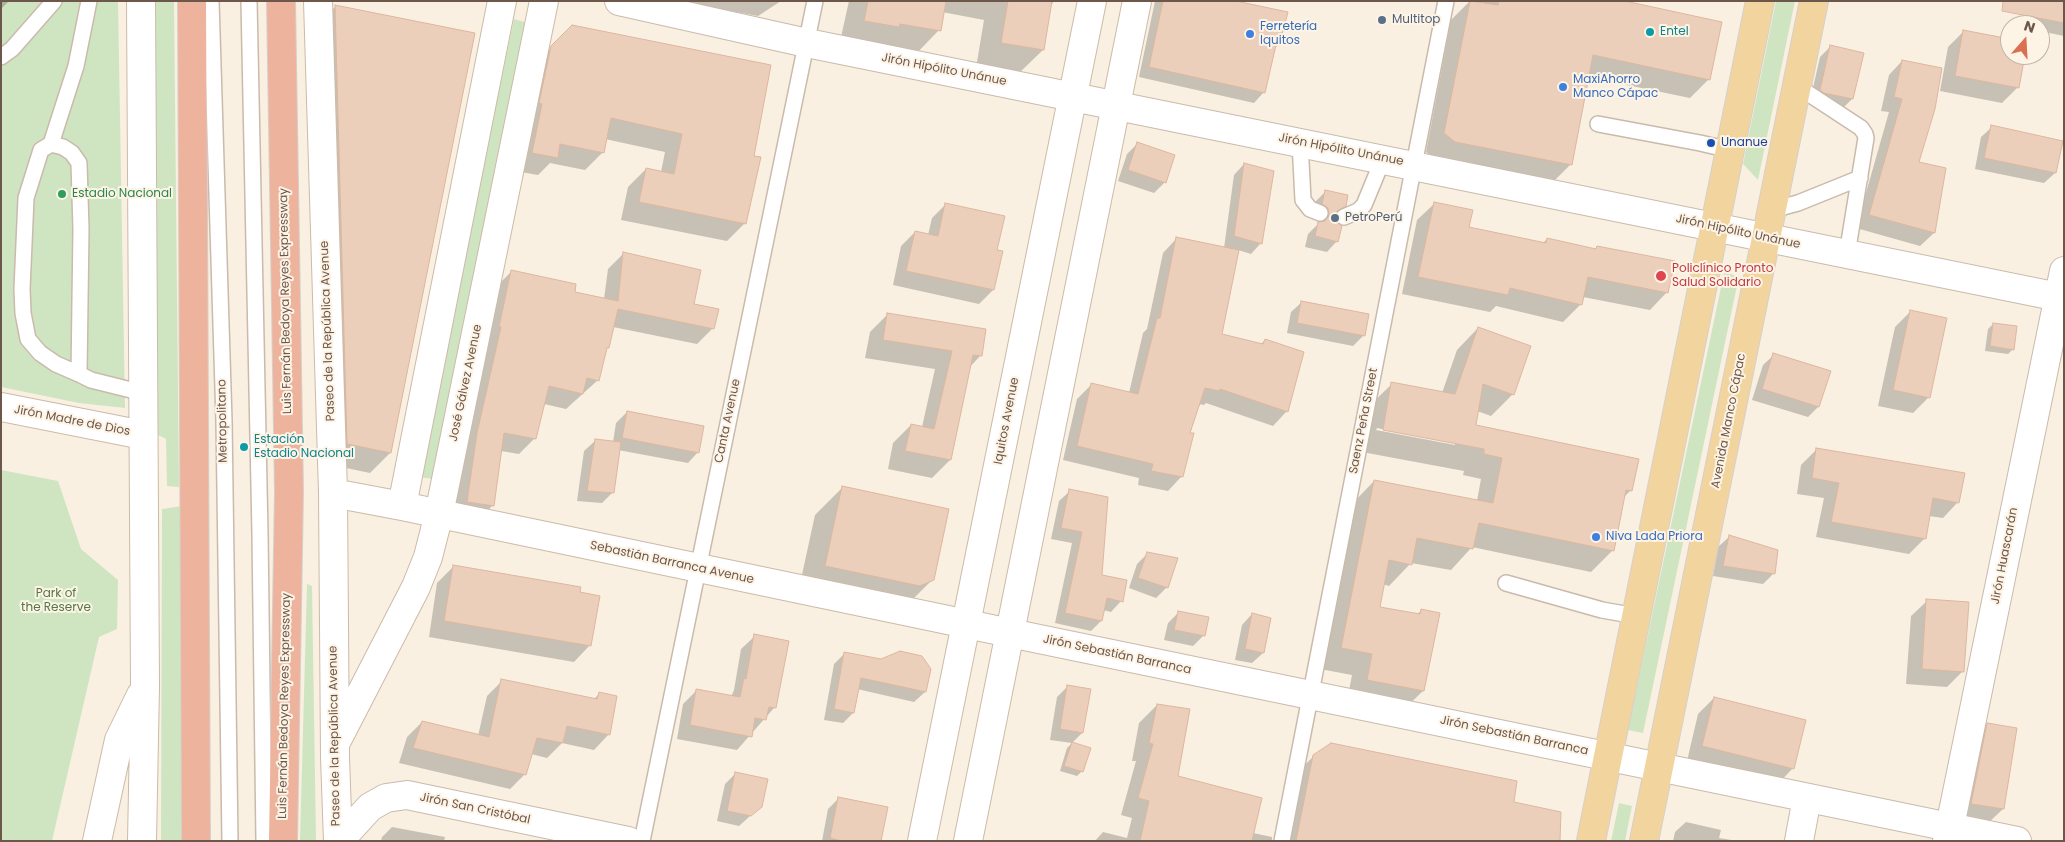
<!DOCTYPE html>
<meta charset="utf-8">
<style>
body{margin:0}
#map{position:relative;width:2065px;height:842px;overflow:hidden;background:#f9f0e1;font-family:Poppins,sans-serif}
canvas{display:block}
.frame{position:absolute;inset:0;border:2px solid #6d574a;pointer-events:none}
.north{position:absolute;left:2000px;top:15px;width:50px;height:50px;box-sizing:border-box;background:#fdf4e6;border:1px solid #c3b5a8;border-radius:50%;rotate:19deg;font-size:14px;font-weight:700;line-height:20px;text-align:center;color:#6d574a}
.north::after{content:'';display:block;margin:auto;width:18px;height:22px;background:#d87051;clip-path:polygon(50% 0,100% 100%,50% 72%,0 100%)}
</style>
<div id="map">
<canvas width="2065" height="842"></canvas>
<div class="frame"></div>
<div class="north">N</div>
</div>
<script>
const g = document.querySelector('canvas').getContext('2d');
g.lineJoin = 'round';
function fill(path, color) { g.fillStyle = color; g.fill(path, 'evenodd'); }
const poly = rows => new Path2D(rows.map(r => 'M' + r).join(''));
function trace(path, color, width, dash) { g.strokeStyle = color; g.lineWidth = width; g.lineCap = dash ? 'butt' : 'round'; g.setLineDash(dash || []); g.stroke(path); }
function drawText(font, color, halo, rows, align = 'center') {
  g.font = font + ' Poppins,sans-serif'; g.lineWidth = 4; g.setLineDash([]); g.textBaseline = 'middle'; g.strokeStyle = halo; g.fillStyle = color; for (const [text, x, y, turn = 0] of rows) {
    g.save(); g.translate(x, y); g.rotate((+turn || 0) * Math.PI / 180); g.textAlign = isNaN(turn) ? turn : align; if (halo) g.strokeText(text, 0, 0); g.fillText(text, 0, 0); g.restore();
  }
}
fill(poly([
 [1,1,118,1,125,408,79,403,1,387],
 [151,1,174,1,179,487,167,486,166,439,154,433],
 [1776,1,1795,1,1758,180,1743,164],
 [514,19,528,23,433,479,419,477],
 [1724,273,1739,276,1643,733,1628,730],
 [1,470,58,481,81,549,118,580,117,629,99,637,52,841,1,841],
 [183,506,185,841,161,841,162,509],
 [307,584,312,586,316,841,300,841],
 [1619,803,1632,806,1625,841,1611,841]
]), '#cfe5c1');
fill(poly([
 [1,1,9,1,1,9],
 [676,1,781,1,758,16],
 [849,1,1054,1,1050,7,1043,50,1017,75,976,68,984,20,942,12,939,30,914,56,839,46],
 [1155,1,1230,1,1278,45,1274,49,1264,92,1254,103,1139,77],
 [1470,1,1483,4,1484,1,1616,1,1709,79,1690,98,1588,77,1571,164,1552,183,1436,161,1426,152,1451,20],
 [2064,1,2064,36,2040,31,2040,25,2023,25,2027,7],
 [336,6,390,453,370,473,327,464,316,26],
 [572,27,753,157,745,223,727,241,621,220,628,187,646,169,661,172,665,152,605,139,603,152,585,170,550,163,538,175,515,171,533,66],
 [1964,31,2010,40,2010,55,2024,55,2018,87,2002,103,1940,91,1948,47],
 [1831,46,1852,99,1842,109,1810,101,1820,57],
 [1902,61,1918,163,1934,233,1920,246,1856,228,1889,112,1881,111,1889,75],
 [1992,127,2061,142,2055,173,2044,183,1975,169,1981,137],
 [1138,143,1165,182,1154,193,1118,181,1127,154],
 [1244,164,1261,243,1251,254,1238,250,1221,334,1261,344,1265,340,1287,411,1273,426,1206,403,1204,405,1198,404,1188,434,1182,476,1168,491,1138,485,1139,478,1063,460,1077,399,1091,385,1129,393,1143,333,1147,329,1163,253,1177,238,1224,248,1234,175],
 [1325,192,1345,205,1334,217,1337,241,1327,252,1305,247,1308,234,1318,224,1317,218,1312,215,1315,202],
 [1435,203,1468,228,1543,243,1547,239,1594,250,1597,247,1667,292,1650,310,1583,297,1581,304,1563,322,1496,306,1490,312,1402,294,1417,220],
 [946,204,996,250,1002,252,993,290,979,304,893,285,901,246,915,232,928,235,932,218],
 [624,253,692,305,713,328,697,344,613,327,598,380,566,409,544,404,535,438,519,454,501,451,493,505,477,521,451,518,495,288,511,272,573,293,604,299,608,269],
 [1302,302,1363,336,1353,346,1287,333,1291,312],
 [1911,311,1929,397,1913,413,1878,406,1895,327],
 [888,314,980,356,969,368,950,460,932,478,888,469,893,443,911,425,922,427,935,369,865,358,870,332],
 [1993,324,2013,349,2008,354,1985,351,1988,329],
 [1478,328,1513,394,1491,416,1477,411,1474,426,1631,490,1623,498,1613,550,1591,572,1472,547,1451,570,1411,563,1389,586,1383,584,1378,608,1417,614,1421,611,1438,614,1423,691,1401,712,1347,701,1352,675,1320,669,1353,503,1374,481,1477,501,1481,479,1463,475,1464,471,1362,452,1370,405,1392,384,1442,393,1457,350],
 [1377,428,1455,443,1455,445,1376,430],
 [1774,355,1818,407,1808,417,1752,400,1763,365],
 [627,412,698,452,688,463,618,450,613,492,602,503,577,501,584,451,595,441,613,442,616,423],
 [1817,449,1958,502,1943,518,1929,516,1925,538,1909,554,1816,537,1824,498,1797,494,1801,465],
 [842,488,933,579,905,607,798,593,815,515],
 [1070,491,1101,576,1121,601,1111,612,1103,610,1101,621,1091,631,1055,623,1072,543,1051,539,1059,501],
 [1729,537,1773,574,1763,584,1713,576,1718,547],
 [1147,554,1167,587,1156,598,1129,588,1137,564],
 [454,566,590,645,574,662,429,637,437,583],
 [1927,601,1963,671,1947,687,1906,684,1911,616],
 [1179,612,1204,635,1193,646,1164,640,1168,623],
 [1252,614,1263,653,1252,663,1235,660,1242,625],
 [755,636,774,708,737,750,677,739,683,704,697,690,731,697,734,690,741,649],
 [844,654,925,692,914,702,857,689,853,713,843,723,824,720,834,664],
 [502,681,593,700,599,694,609,734,594,750,562,743,547,758,531,754,525,774,510,789,399,763,407,737,422,722,478,736,487,696],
 [1068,686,1082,733,1072,743,1082,771,1077,776,1060,771,1067,748,1072,743,1050,740,1057,697],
 [1714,698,1793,768,1778,784,1687,761,1698,714],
 [1157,705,1177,777,1253,833,1272,837,1272,841,1095,841,1103,832,1127,838,1132,818,1121,815,1136,761,1132,761,1139,723],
 [1988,724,2003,809,1987,824,1956,820,1972,740],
 [1314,756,1512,803,1559,841,1282,841,1295,774],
 [736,773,761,806,739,826,717,821,725,784],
 [839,798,878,841,822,841,828,809],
 [1686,822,1721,830,1719,838,1738,841,1673,841,1675,832],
 [392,827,445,837,444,841,381,841,382,837]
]), '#0003');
const building = poly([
 [868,1,946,1,941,31,900,24,899,27,864,21,868,1],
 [1008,1,1052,1,1044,50,1001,43,1008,1],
 [1163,1,1236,1,1288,12,1279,46,1276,45,1265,93,1149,67,1163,1],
 [1470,1,1498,5,1499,1,1625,1,1722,22,1710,80,1593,55,1572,165,1455,142,1444,133,1470,1],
 [2003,1,2064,1,2064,23,2002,11,2003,1],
 [335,5,475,33,391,453,347,444,335,5],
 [572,25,771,65,754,156,761,157,746,224,639,202,646,168,674,174,682,134,611,118,604,153,560,144,558,158,532,153,542,104,539,103,551,46,572,25],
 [1963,30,2010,39,2010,55,2025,55,2019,88,1955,76,1963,30],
 [1830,45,1864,53,1853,99,1824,93,1820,90,1830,45],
 [1902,60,1942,68,1935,109,1919,162,1946,168,1935,233,1869,215,1902,99,1894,97,1902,60],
 [1991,125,2063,141,2056,173,1984,158,1991,125],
 [1137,142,1175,155,1166,183,1128,170,1137,142],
 [1244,163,1274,171,1262,244,1234,236,1244,163],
 [1325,190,1348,195,1346,206,1337,211,1335,215,1336,221,1342,226,1338,242,1315,236,1318,222,1325,221,1329,216,1328,208,1322,204,1325,190],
 [1434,202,1473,210,1469,227,1546,243,1547,238,1596,249,1597,246,1675,261,1668,293,1588,277,1582,305,1510,288,1508,295,1418,277,1434,202],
 [945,203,1005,216,997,250,1003,251,994,290,906,271,915,231,938,236,945,203],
 [1176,237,1239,250,1222,334,1263,344,1265,339,1304,352,1288,412,1220,389,1219,391,1205,388,1190,433,1194,433,1183,477,1151,471,1153,464,1077,446,1091,383,1138,394,1157,318,1160,318,1176,237],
 [623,252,701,270,694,304,719,309,714,329,618,309,609,348,607,348,599,381,587,378,583,394,549,386,536,439,504,433,494,506,467,502,477,433,501,327,499,327,511,270,576,284,575,292,618,301,623,252],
 [1301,301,1369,314,1365,336,1297,323,1301,301],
 [1910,310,1947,318,1930,398,1893,390,1910,310],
 [887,313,986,329,982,356,973,355,951,460,905,451,911,424,934,429,952,351,883,340,887,313],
 [1993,323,2017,326,2014,350,1990,346,1993,323],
 [1478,327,1531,346,1514,395,1483,384,1476,425,1639,459,1632,491,1626,490,1614,551,1479,523,1473,549,1417,538,1412,565,1389,560,1380,607,1420,614,1421,609,1440,613,1424,691,1367,680,1372,654,1341,648,1374,480,1493,503,1502,458,1484,454,1484,449,1383,430,1391,382,1455,394,1478,327],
 [1773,353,1831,371,1819,407,1762,389,1773,353],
 [627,411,704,426,699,453,622,438,627,411],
 [595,439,621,442,614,493,587,491,595,439],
 [1816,448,1965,473,1959,503,1933,498,1926,539,1831,522,1839,483,1812,478,1816,448],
 [842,486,949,509,934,580,920,586,825,566,842,486],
 [1069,489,1108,497,1102,575,1127,580,1123,602,1107,598,1102,621,1065,613,1082,532,1061,528,1069,489],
 [1729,535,1778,550,1775,574,1723,566,1729,535],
 [1147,552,1178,558,1168,588,1138,578,1147,552],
 [453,565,581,587,580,592,600,596,591,646,444,621,453,565],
 [1926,599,1969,602,1964,672,1922,669,1926,599],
 [1178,611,1209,617,1205,636,1174,630,1178,611],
 [1252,613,1271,618,1264,653,1245,649,1252,613],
 [754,634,789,641,776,708,769,707,766,720,755,718,752,737,690,725,696,689,740,697,744,678,746,679,754,634],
 [900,651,922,656,931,669,926,692,861,678,854,713,834,709,844,652,881,659,900,651],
 [501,679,597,699,599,692,617,696,610,735,567,726,563,743,537,738,526,775,413,748,422,721,489,737,501,679],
 [1067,685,1091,689,1083,733,1060,729,1067,685],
 [1714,697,1806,720,1794,769,1702,746,1714,697],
 [1157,704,1190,709,1178,776,1262,798,1252,841,1140,841,1149,801,1138,798,1153,744,1149,743,1157,704],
 [1987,723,2017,728,2004,809,1971,804,1987,723],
 [1072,742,1091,748,1083,772,1064,766,1072,742],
 [1331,743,1517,781,1514,802,1561,812,1560,841,1296,841,1313,755,1331,743],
 [735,772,768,779,762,807,751,816,727,811,735,772],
 [838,797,888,807,881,841,842,841,830,838,838,797]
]);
fill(building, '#eccfbb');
trace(building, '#ddb69d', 1);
const lane = poly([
 [211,1,224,421,230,841],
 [249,1,260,534,264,841],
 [1,57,12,49,54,1],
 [1797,86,1861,128,1865,134,1866,138,1847,254],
 [1598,124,1700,143,1730,150],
 [1300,142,1303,200,1310,209,1320,213],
 [51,144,76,66,89,1],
 [1772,210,1798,203,1860,178],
 [1344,217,1358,211,1364,205,1383,159],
 [79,374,81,229,79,163,72,153,63,147,51,144,41,150,26,198,22,289,23,313,28,339,40,353,56,364,79,374,91,380,143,393],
 [1506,583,1602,610,1636,616],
 [642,841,815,1],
 [1282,841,1446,1]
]);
const street = poly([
 [619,1,807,43,2064,298],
 [1010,633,2017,841],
 [339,841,370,807,386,798,407,795,628,841],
 [1799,841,1807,798],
 [1947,841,2064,271]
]);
const secondary = poly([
 [141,1,145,687,142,841],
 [318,1,333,493,335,757,338,841],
 [1,407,143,435],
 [333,493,402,506,1010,633],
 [402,506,502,1],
 [336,742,416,587,428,557,439,514,544,1],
 [97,841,119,740,141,695],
 [922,841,1092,1],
 [968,841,1137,1]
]);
const primary = poly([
 [1591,841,1760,1],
 [1644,841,1814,1]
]);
const highway = poly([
 [192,1,196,841],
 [281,1,289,491,283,841]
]);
trace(lane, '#cabaac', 18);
trace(street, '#cabaac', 30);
trace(secondary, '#cdbaa9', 30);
trace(primary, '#d6d0cc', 30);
trace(highway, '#d6d0cc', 30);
trace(lane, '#fff', 15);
trace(street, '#fff', 28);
trace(secondary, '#fff', 28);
trace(primary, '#f2d49f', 28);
trace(highway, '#eeb39d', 28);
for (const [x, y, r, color] of [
 [1382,20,5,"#5c6f8a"],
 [1650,32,5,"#0f9aa8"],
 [1250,34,5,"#3f7fe0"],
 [1563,87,5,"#3f7fe0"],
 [1711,143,5,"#1a4fb4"],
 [62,194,5,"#2e9e5b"],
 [1335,218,5,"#5c6f8a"],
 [1661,276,6,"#e0444e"],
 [244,447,5,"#0f9aa8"],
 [1596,537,5,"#3f7fe0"]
]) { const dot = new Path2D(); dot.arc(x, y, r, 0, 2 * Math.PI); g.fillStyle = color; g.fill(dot); trace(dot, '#fdf4e6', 2); }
drawText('12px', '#4e5e75', '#fdf4e6', [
 ["Multitop",1392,20],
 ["PetroPerú",1345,218]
], 'left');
drawText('12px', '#366cbe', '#fdf4e6', [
 ["Ferretería",1260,27],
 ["Iquitos",1260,41],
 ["MaxiAhorro",1573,80],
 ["Manco Cápac",1573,94],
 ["Niva Lada Priora",1606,537]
], 'left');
drawText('12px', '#0d838f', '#fdf4e6', [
 ["Entel",1660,32],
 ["Estación",254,440],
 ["Estadio Nacional",254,454]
], 'left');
drawText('12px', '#6d574a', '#fdf4e6', [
 ["Jirón Hipólito Unánue",944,70,11],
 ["Jirón Hipólito Unánue",1341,150,11],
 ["Jirón Hipólito Unánue",1738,232,12],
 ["Luis Fernán Bedoya Reyes Expressway",286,301,-91],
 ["Paseo de la República Avenue",328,331,-92],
 ["José Gálvez Avenue",466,383,-78],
 ["Jirón Madre de Dios",72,421,11],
 ["Metropolitano",223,421,-91],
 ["Canta Avenue",728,421,-78],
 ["Iquitos Avenue",1007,421,-79],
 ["Saenz Peña Street",1364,421,-79],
 ["Avenida Manco Cápac",1729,421,-79],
 ["Jirón Huascarán",2005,556,-79],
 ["Sebastián Barranca Avenue",672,563,12],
 ["Jirón Sebastián Barranca",1117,655,12],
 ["Luis Fernán Bedoya Reyes Expressway",285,706,-89],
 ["Paseo de la República Avenue",335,736,-91],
 ["Jirón Sebastián Barranca",1514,736,12],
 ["Jirón San Cristóbal",475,809,12]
]);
drawText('12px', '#164399', '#fdf4e6', [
 ["Unanue",1721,143]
], 'left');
drawText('12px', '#27864d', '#fdf4e6', [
 ["Estadio Nacional",72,194]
], 'left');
drawText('12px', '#be3a42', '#fdf4e6', [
 ["Policlínico Pronto",1672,269],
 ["Salud Solidario",1672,283]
], 'left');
drawText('12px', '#547847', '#fdf4e6', [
 ["Park of",56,594],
 ["the Reserve",56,608]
]);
</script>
